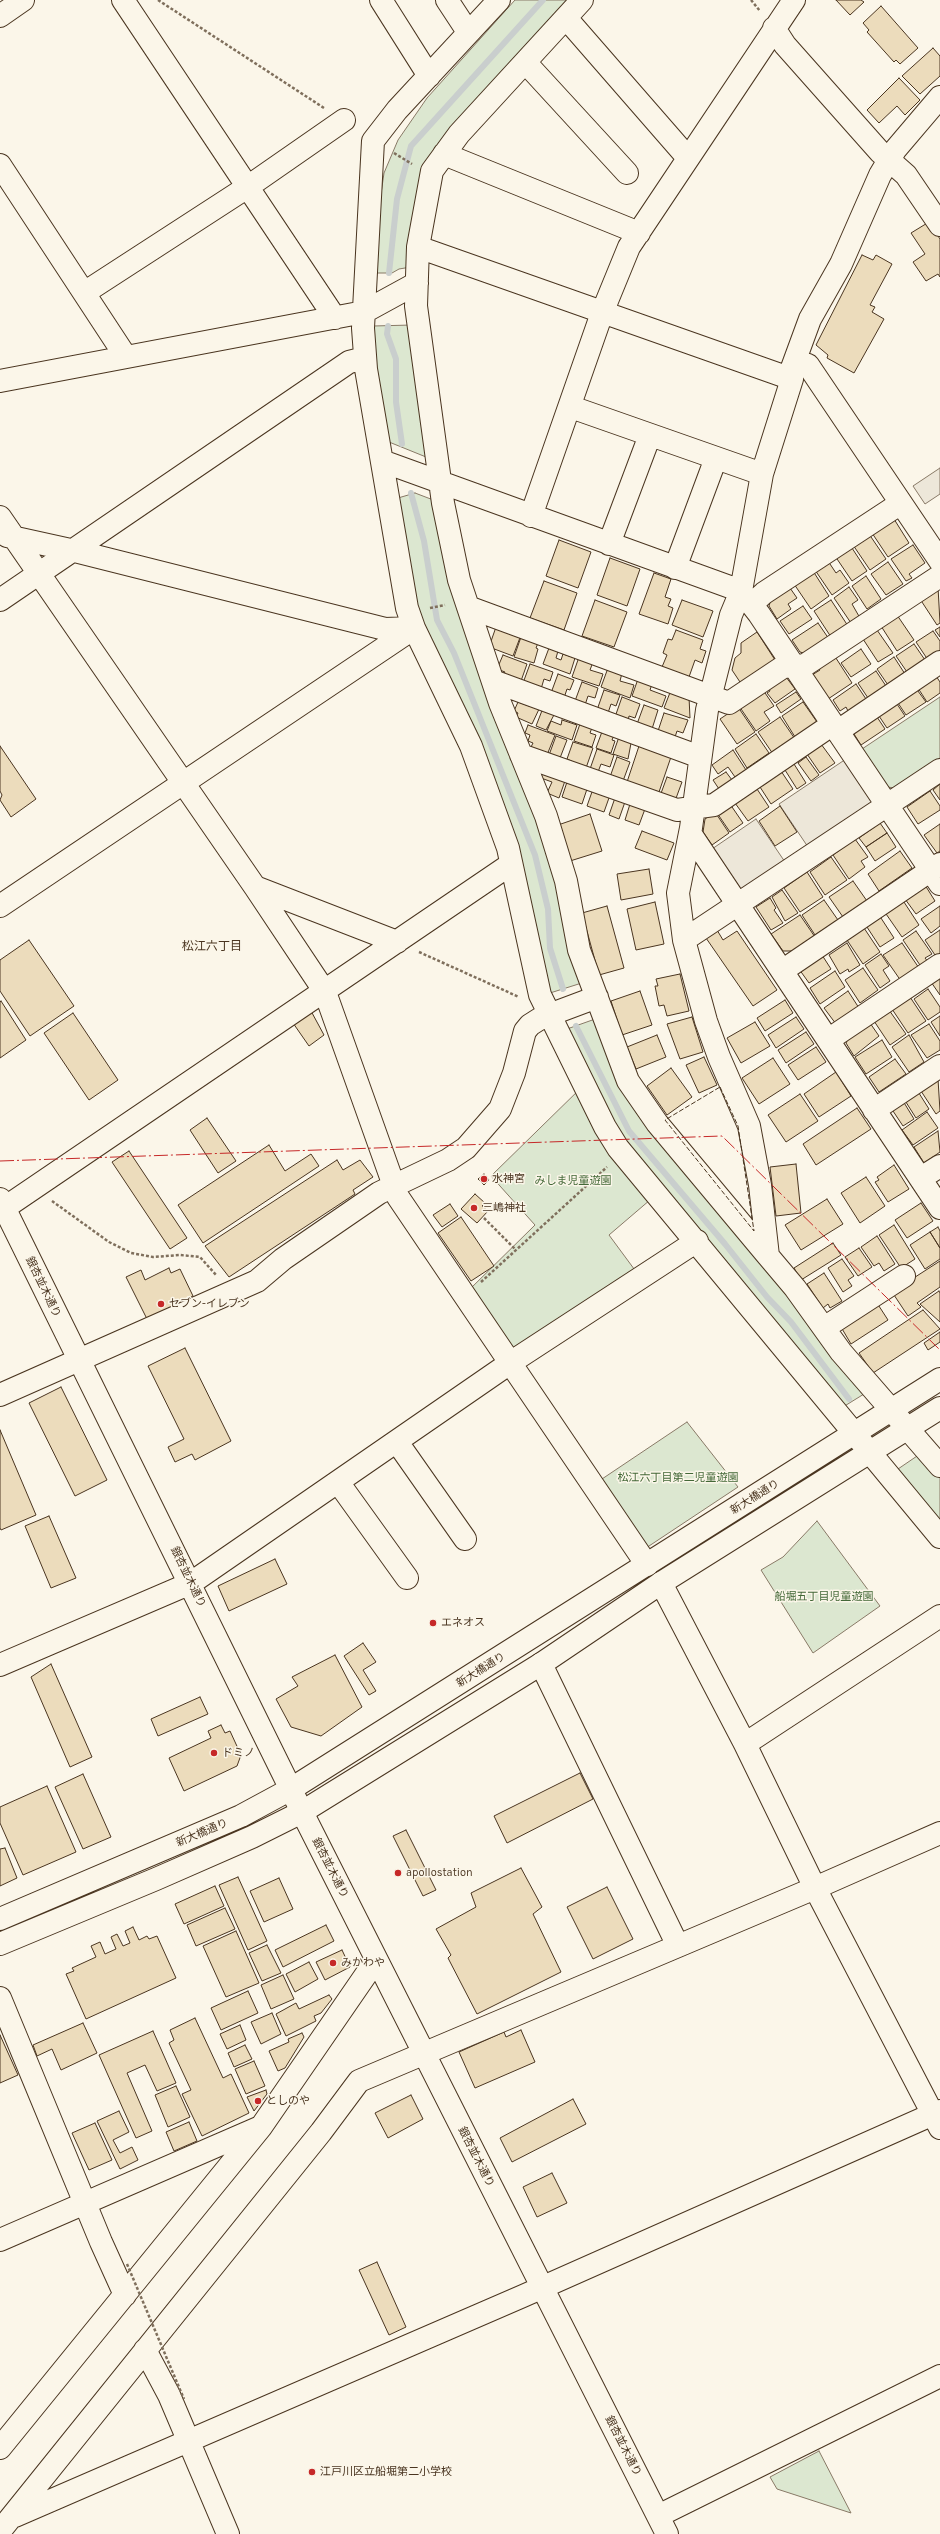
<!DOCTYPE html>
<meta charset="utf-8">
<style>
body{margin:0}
canvas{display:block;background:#fbf6e9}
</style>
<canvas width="940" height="2534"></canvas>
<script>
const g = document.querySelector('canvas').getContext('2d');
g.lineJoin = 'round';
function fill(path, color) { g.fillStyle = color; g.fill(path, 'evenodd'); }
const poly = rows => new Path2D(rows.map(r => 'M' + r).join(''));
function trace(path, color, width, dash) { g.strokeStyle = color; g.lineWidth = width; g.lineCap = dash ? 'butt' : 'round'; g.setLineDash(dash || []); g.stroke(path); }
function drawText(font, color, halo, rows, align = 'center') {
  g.font = font + ' Karla,"Noto Sans JP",sans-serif'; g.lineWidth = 3; g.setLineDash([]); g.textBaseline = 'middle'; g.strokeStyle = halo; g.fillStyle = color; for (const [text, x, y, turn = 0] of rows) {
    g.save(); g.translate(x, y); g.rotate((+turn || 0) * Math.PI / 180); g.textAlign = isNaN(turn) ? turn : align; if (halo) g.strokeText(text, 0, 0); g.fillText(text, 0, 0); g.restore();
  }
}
const green = poly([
 [515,0,571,0,422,168,417,192,411,267,399,269,392,273,375,273,379,208,384,173,398,140,427,98,515,0],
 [412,325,431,459,389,442,378,386,373,326,412,325],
 [415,493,436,501,529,792,585,982,550,993,438,657,416,605,398,498,415,493],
 [940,697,940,758,895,788,887,787,862,749,940,697],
 [598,1018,771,1274,864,1394,843,1407,624,1142,567,1029,598,1018],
 [584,1085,657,1194,609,1235,640,1277,510,1360,467,1292,535,1225,491,1176,584,1085],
 [687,1422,738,1487,643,1550,596,1483,687,1422],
 [920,1454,940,1477,940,1520,898,1469,920,1454],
 [817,1521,880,1606,813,1653,761,1570,783,1557,817,1521],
 [819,2451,851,2513,777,2489,770,2477,819,2451]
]);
fill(green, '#dce7d0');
trace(green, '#887966', 1);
const parking = poly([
 [940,468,940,494,925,504,913,486,940,468],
 [846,759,874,802,808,847,779,804,846,759],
 [756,819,785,862,740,892,712,849,756,819]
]);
fill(parking, '#ede7d9');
trace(parking, '#887966', 1);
trace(poly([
 [389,273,397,199,411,146,543,0],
 [388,326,387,334,396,359,396,402,402,444],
 [411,493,424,541,437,620,454,653,535,855,548,909,550,948,563,989],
 [576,1026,629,1131,725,1244,767,1297,791,1322,849,1399]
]), '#c9cecd', 6);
const building = poly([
 [836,0,861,0,864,2,850,15,836,0],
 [881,6,918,48,900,64,896,60,894,62,867,32,869,30,863,23,881,6],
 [933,48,940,56,940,76,920,94,902,76,933,48],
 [899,78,920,100,905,115,897,106,879,123,867,110,899,78],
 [929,222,940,239,940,277,938,274,926,281,913,262,925,254,911,233,929,222],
 [862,255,873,260,876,255,892,264,870,305,875,307,872,312,884,319,854,373,827,358,828,355,816,345,862,255],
 [894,519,909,543,888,557,872,533,894,519],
 [869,534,886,559,870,570,853,545,869,534],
 [559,540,591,552,578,588,546,576,559,540],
 [850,545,867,571,852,581,835,556,850,545],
 [913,545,925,563,909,574,912,578,906,581,891,559,913,545],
 [610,558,640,569,627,606,597,595,610,558],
 [828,561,836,573,840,570,849,583,832,595,815,570,828,561],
 [888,562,903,584,886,595,871,574,888,562],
 [813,571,829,596,811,609,794,584,813,571],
 [654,573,671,579,665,597,671,599,668,606,673,608,668,624,639,614,654,573],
 [866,576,881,599,867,609,852,586,866,576],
 [544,581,577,593,564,630,530,618,544,581],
 [849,587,858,600,852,604,860,618,851,623,834,598,849,587],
 [938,587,940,623,937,625,920,599,938,587],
 [790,588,797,598,788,604,791,609,777,619,769,606,770,602,790,588],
 [595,600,627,612,614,647,582,636,595,600],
 [682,600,713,611,703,637,672,625,682,600],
 [831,600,848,626,831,637,814,611,831,600],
 [803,606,812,619,789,634,780,621,803,606],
 [897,615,914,640,897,651,881,626,897,615],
 [818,623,829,639,807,654,800,652,792,640,818,623],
 [496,627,521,635,513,656,489,647,496,627],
 [940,627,940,637,935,630,940,627],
 [676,630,703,640,700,649,706,651,702,663,695,660,689,677,662,667,667,655,663,653,668,639,672,640,676,630],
 [877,630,893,653,878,662,863,639,877,630],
 [933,631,940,641,940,652,928,660,916,642,933,631],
 [757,632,775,660,742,685,732,670,735,658,741,653,741,643,757,632],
 [521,637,538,643,536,648,538,649,534,663,514,657,521,637],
 [914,644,925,660,907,672,896,656,914,644],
 [549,648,558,651,556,658,561,660,563,654,575,658,570,674,543,664,549,648],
 [861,649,871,664,851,677,841,663,861,649],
 [503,655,527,664,521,681,503,675,505,672,497,669,503,655],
 [834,655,852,683,828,699,812,675,820,670,817,666,834,655],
 [579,657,593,662,590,670,603,674,599,686,572,677,579,657],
 [894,657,905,674,888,685,877,669,894,657],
 [530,664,553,672,550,681,544,679,541,689,523,683,530,664],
 [608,668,622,673,620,681,634,685,630,698,601,687,608,668],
 [876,671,886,686,868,698,858,683,876,671],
 [934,673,940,682,940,693,927,702,916,685,934,673],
 [558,674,574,680,570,690,567,689,564,698,551,693,558,674],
 [786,677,795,689,775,703,767,693,770,691,769,689,786,677],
 [638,679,652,684,650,690,666,696,662,707,632,696,638,679],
 [582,682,598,688,595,698,588,696,585,705,575,701,582,682],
 [856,684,866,699,848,711,846,707,840,711,833,700,856,684],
 [915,687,926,702,906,715,896,700,915,687],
 [604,690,620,695,616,706,611,704,608,713,597,710,604,690],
 [671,690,689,697,690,718,664,708,671,690],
 [763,690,774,706,764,712,770,721,756,731,739,706,763,690],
 [796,692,801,699,781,713,776,705,796,692],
 [622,697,640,704,635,718,629,716,628,721,615,717,622,697],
 [895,701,905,716,887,728,877,713,895,701],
 [518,702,529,706,530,703,540,707,532,724,516,717,518,713,514,711,518,702],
 [803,702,817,722,795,737,782,716,803,702],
 [644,705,658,710,652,729,637,724,644,705],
 [738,707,755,732,737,744,720,719,738,707],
 [543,708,555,713,546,730,536,726,543,708],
 [664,713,688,720,683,733,677,731,675,737,658,731,664,713],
 [875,714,885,729,861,745,854,734,875,714],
 [780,717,795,739,773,754,758,732,780,717],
 [562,720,577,725,572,740,547,731,551,721,561,725,562,720],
 [581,721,593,725,590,733,596,735,592,747,574,741,581,721],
 [528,725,555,735,547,755,530,749,533,743,528,741,530,735,525,733,528,725],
 [603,729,615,733,612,740,615,741,611,753,596,748,603,729],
 [620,734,632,738,628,759,613,754,620,734],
 [756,734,769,753,747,768,735,749,756,734],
 [556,736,567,740,560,758,549,755,556,736],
 [573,742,593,748,586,768,567,759,573,742],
 [640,743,672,754,659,792,627,782,640,743],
 [821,744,835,763,820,773,807,754,821,744],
 [0,746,36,799,11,817,0,800,2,795,0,791,0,746],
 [597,749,614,755,610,767,601,764,598,772,590,769,597,749],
 [733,750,746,770,735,777,728,767,718,774,712,765,733,750],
 [617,757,630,762,623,781,610,777,617,757],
 [806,757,819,775,811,781,798,763,806,757],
 [794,764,806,783,797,789,785,770,794,764],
 [779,768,793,789,771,804,760,787,768,782,765,778,779,768],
 [541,770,566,778,559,798,547,793,552,782,541,778,541,770],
 [726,772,732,780,719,789,713,780,726,772],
 [667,777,682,782,675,801,660,796,667,777],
 [568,779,588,786,582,804,562,797,568,779],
 [940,784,940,800,933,790,940,784],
 [755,786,769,807,748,821,735,803,755,786],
 [593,789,610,795,604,812,587,806,593,789],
 [930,791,940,806,940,810,918,824,907,807,930,791],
 [616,795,626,799,619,819,609,815,616,795],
 [630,804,645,809,639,825,625,820,630,804],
 [730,804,743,823,730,832,717,813,730,804],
 [780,806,797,832,775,846,759,821,780,806],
 [715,812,729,833,712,845,703,832,705,819,715,812],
 [590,814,602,851,570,861,558,825,590,814],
 [880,823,887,833,866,847,859,838,880,823],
 [940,824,940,851,937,853,924,835,940,824],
 [642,831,674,843,667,860,635,848,642,831],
 [887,833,896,847,875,861,866,847,887,833],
 [855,839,868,857,861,861,865,867,849,879,833,855,855,839],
 [900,851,912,868,879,891,868,874,900,851],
 [831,857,847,880,825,895,810,872,831,857],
 [649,869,653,894,621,900,617,874,649,869],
 [807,872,823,897,800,912,784,888,807,872],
 [853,881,867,901,843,917,829,897,853,881],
 [925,885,935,901,916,914,905,899,925,885],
 [782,890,798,913,785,921,772,897,782,890],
 [770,898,776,908,774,910,783,923,771,930,756,907,770,898],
 [902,899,919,925,902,937,884,911,902,899],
 [824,900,838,920,815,935,802,915,824,900],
 [655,902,664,944,636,950,627,909,655,902],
 [607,906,624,968,599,975,582,913,607,906],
 [940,906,940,926,931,933,921,919,940,906],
 [800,915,815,937,794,951,783,951,771,934,800,915],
 [879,915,894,938,880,947,865,924,879,915],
 [864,928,880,952,863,964,847,940,864,928],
 [717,930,723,940,737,931,777,990,753,1006,706,938,717,930],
 [940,930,940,956,937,958,925,940,940,930],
 [916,931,932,954,925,958,929,963,922,968,903,940,916,931],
 [29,940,74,1006,30,1036,0,991,0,960,29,940],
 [847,943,860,965,849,972,848,969,840,974,829,955,847,943],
 [902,943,919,968,901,981,883,955,902,943],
 [881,954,889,966,883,970,890,981,880,988,865,965,881,954],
 [822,955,831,969,809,983,799,969,822,955],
 [863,968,878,990,860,1003,845,980,863,968],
 [835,971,845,987,820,1004,810,988,835,971],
 [680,974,689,1011,667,1016,664,1005,659,1006,655,986,658,986,656,979,680,974],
 [940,976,940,995,931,982,940,976],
 [928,989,940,1007,940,1012,928,1020,914,999,928,989],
 [640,991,652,1025,622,1035,611,1001,640,991],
 [848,991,859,1008,836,1024,824,1008,848,991],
 [910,997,926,1021,908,1033,892,1009,910,997],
 [785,1000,793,1013,765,1031,757,1018,785,1000],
 [1,1001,26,1040,0,1058,0,1002,1,1001],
 [889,1010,906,1034,890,1045,874,1021,889,1010],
 [311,1011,324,1035,309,1046,293,1023,311,1011],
 [73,1013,118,1080,89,1100,44,1033,73,1013],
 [940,1016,940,1036,931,1022,940,1016],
 [692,1017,703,1052,680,1059,667,1024,692,1017],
 [796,1017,804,1029,776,1048,768,1035,796,1017],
 [755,1022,770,1046,741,1063,727,1038,755,1022],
 [870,1023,879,1036,854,1056,846,1043,849,1037,870,1023],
 [929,1024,940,1041,940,1050,927,1058,911,1035,929,1024],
 [806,1032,814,1044,786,1063,778,1050,806,1032],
 [657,1035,666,1057,636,1069,627,1047,657,1035],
 [909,1035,924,1062,909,1072,892,1047,909,1035],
 [882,1040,892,1057,866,1074,855,1057,882,1040],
 [816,1047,826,1062,798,1080,788,1065,816,1047],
 [704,1057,717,1085,699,1093,686,1065,704,1057],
 [773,1058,790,1084,759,1104,742,1078,773,1058],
 [895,1059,906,1074,879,1092,869,1077,895,1059],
 [671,1068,692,1097,667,1115,647,1086,671,1068],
 [836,1072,851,1096,819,1117,804,1094,836,1072],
 [938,1079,940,1111,936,1114,921,1091,938,1079],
 [917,1090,929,1109,916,1118,904,1099,917,1090],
 [800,1094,818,1121,786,1142,768,1115,800,1094],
 [903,1101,914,1119,903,1126,891,1108,903,1101],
 [857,1108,871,1129,816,1165,803,1144,857,1108],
 [927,1112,938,1128,913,1145,902,1130,927,1112],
 [207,1118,236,1161,218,1173,190,1130,207,1118],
 [938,1131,940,1152,924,1163,914,1147,938,1131],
 [269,1145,285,1171,311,1154,319,1166,203,1243,178,1205,269,1145],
 [129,1151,187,1238,170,1249,112,1162,129,1151],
 [337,1160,343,1170,360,1160,373,1177,353,1190,355,1194,229,1277,205,1246,337,1160],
 [796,1164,801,1213,776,1216,770,1167,796,1164],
 [894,1165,909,1189,888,1202,875,1182,879,1180,877,1177,894,1165],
 [484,1174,489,1180,484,1185,478,1179,484,1174],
 [866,1177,885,1206,860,1223,841,1193,866,1177],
 [475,1194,485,1203,482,1206,488,1211,477,1223,461,1209,475,1194],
 [827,1199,843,1224,801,1250,785,1225,827,1199],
 [921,1203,933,1221,907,1238,895,1220,921,1203],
 [450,1204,458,1216,442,1227,433,1215,450,1204],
 [461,1217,494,1266,471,1281,438,1233,461,1217],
 [894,1225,915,1259,901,1268,879,1235,894,1225],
 [938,1227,940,1231,940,1248,930,1232,938,1227],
 [930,1232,940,1248,940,1259,925,1269,910,1245,930,1232],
 [877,1236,895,1264,884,1271,879,1263,874,1266,861,1247,877,1236],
 [833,1243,841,1255,801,1280,794,1268,833,1243],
 [859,1248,872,1267,858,1276,845,1257,859,1248],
 [842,1259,854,1276,848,1280,852,1286,843,1292,828,1268,842,1259],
 [940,1261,940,1287,917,1303,921,1307,908,1316,892,1292,940,1261],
 [169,1268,171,1273,180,1269,193,1296,147,1319,126,1277,141,1270,145,1280,169,1268],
 [824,1273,842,1301,830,1308,828,1304,823,1308,807,1284,824,1273],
 [939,1291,940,1293,940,1322,920,1304,939,1291],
 [877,1303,888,1320,851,1344,841,1327,877,1303],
 [923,1310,940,1329,873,1373,859,1353,923,1310],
 [940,1332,940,1342,928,1350,924,1343,940,1332],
 [185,1348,231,1441,195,1460,192,1454,175,1462,168,1447,184,1439,148,1366,185,1348],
 [61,1387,107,1480,75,1496,29,1403,61,1387],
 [0,1430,36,1515,1,1530,0,1528,0,1430],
 [49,1516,76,1578,51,1588,25,1526,49,1516],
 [275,1559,287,1584,229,1611,218,1586,275,1559],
 [363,1643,376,1662,363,1670,376,1691,369,1695,344,1656,363,1643],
 [335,1655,362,1707,321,1736,291,1727,276,1699,298,1686,292,1677,335,1655],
 [51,1664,92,1757,70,1767,31,1677,51,1664],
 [200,1697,208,1714,158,1736,151,1719,200,1697],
 [221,1725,225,1733,230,1731,241,1755,237,1766,184,1791,169,1758,211,1738,208,1731,221,1725],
 [580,1773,593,1799,507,1843,494,1816,580,1773],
 [83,1774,111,1837,83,1849,55,1787,83,1774],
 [47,1786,76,1852,23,1875,0,1823,0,1807,47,1786],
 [406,1830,436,1890,423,1896,393,1836,406,1830],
 [5,1848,17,1878,0,1886,0,1849,5,1848],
 [521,1868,542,1907,533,1914,561,1972,477,2014,448,1958,451,1955,436,1929,476,1907,471,1893,521,1868],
 [238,1877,267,1941,248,1950,219,1885,238,1877],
 [279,1878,293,1909,264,1922,250,1891,279,1878],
 [215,1886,224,1906,184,1924,175,1904,215,1886],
 [607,1887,633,1939,593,1959,567,1907,607,1887],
 [225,1908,235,1929,196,1946,187,1925,225,1908],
 [326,1925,334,1941,283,1967,275,1950,326,1925],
 [133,1927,139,1940,147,1936,149,1939,157,1936,176,1978,86,2019,66,1974,74,1971,72,1968,96,1957,91,1946,100,1942,105,1954,116,1949,111,1937,117,1934,123,1946,130,1943,125,1931,133,1927],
 [236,1931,259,1983,226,1997,203,1946,236,1931],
 [267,1945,281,1973,262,1981,249,1953,267,1945],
 [342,1950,350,1967,325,1980,316,1962,342,1950],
 [309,1962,318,1979,295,1992,286,1974,309,1962],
 [283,1975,294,1999,271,2009,261,1985,283,1975],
 [248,1991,258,2013,221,2030,211,2008,248,1991],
 [329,1995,332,1999,321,2013,314,2016,316,2021,286,2036,276,2014,296,2003,299,2009,329,1995],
 [272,2013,281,2034,261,2044,251,2022,272,2013],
 [195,2018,223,2078,231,2074,249,2113,202,2136,182,2094,191,2090,169,2043,174,2040,170,2030,195,2018],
 [83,2023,97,2053,61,2070,52,2049,37,2056,33,2045,83,2023],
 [240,2025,246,2040,227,2049,220,2034,240,2025],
 [521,2030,535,2062,475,2088,459,2052,504,2032,506,2037,521,2030],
 [153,2031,176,2083,157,2091,145,2065,127,2073,152,2131,136,2138,99,2055,153,2031],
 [302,2033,304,2037,285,2068,278,2071,269,2051,289,2042,288,2039,302,2033],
 [0,2035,18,2075,0,2083,0,2035],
 [245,2045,252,2059,234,2067,228,2053,245,2045],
 [254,2061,265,2086,246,2094,235,2069,254,2061],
 [176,2086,190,2117,168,2127,155,2095,176,2086],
 [266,2090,267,2094,254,2111,247,2097,266,2090],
 [411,2095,423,2119,388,2138,375,2113,411,2095],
 [573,2099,586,2124,512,2162,500,2138,573,2099],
 [119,2111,129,2132,113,2140,120,2153,132,2147,138,2160,120,2169,97,2121,119,2111],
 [189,2122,197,2141,174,2151,166,2132,189,2122],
 [95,2123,112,2160,89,2170,72,2133,95,2123],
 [552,2173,567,2203,537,2217,523,2187,552,2173],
 [377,2262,406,2327,389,2335,359,2270,377,2262]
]);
fill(building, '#ecdcbc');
trace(building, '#4a3520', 1);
const minor = poly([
 [123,0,335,318],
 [381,0,429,76],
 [447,0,468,32],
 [499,0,397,110,373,141,363,328,366,369,407,608,414,628,471,746,508,848,540,995,605,1127,618,1148,940,1537],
 [582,0,459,134,432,171,418,247,416,306,443,503,459,580,500,703,546,816,566,881,579,950,628,1081,657,1123,768,1256],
 [0,16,23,0],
 [566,18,688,158],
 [774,28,785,45,880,152,906,175,940,225],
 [525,62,627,173],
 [940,97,895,150,880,175,841,264,810,319,792,368,792,379,762,474,741,591,731,615,707,710,691,828,678,893,684,940,706,1021,719,1057,749,1126,760,1185,768,1256,795,1288,841,1352,940,1466],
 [444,154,639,233],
 [0,165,126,357],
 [418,247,792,379],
 [84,293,249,186,344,120],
 [795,361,808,365,940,561],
 [0,381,364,312,417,283],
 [571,407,762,474],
 [382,461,741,591,759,614,940,884],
 [531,516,602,313,629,247,794,0],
 [0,517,255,887,325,992,398,1197,647,1565],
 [7,536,75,551,385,629,413,628],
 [609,544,650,435],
 [675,568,716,458],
 [0,600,349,362,365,358],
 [752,604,764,593,901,503],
 [468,607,729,703,783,667,805,665,940,576],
 [493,681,700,757],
 [838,731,940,662],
 [521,755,677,810,714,805,833,724],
 [690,833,940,1208],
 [255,887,397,942],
 [0,906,414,628],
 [684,940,940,770],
 [782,971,940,864],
 [828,1040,940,965],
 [874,1110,940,1066],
 [921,1178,940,1166],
 [0,1199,302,1812,667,2534],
 [0,1211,511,864],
 [824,1328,904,1276],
 [0,1395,257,1281,283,1259,379,1193,448,1160,466,1148,500,1109,514,1073,525,1031,530,1025,541,1018,597,997],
 [397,1442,465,1539],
 [338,1482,407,1578],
 [661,1583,745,1744,815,1888,940,2128],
 [541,1664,678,1946],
 [0,1665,191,1583,510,1363,697,1241],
 [745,1744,940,1616],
 [0,1998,101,2242,125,2295],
 [0,2240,258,2128],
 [145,2350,169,2395,228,2534],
 [0,2448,261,2127,376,1960],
 [15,2516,523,2296,940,2111],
 [658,2516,940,2376],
 [0,2531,321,2132,359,2081,815,1888,940,1833]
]);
const major = poly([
 [0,1919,241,1816,291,1789,940,1379],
 [0,1944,156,1879,252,1837,302,1812,541,1664,661,1583,940,1408]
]);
trace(minor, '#4a3520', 24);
trace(major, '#4a3520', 24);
trace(poly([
 [158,0,324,108],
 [751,0,760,11],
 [394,153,412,164],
 [430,608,445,605],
 [419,952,519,997],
 [52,1201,109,1242,131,1253,153,1257,180,1255,200,1257,216,1275],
 [484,1218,516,1250],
 [481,1282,607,1167]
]), '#7f6f5c', 2.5, [3, 2]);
trace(minor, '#fbf6e9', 22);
trace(major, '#fbf6e9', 22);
trace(poly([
 [127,2264,184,2399]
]), '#7f6f5c', 2.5, [3, 2]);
trace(poly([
 [720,1087,738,1126,754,1231,665,1120,720,1087]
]), '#4a3520', 1, [5, 2]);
trace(poly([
 [0,1161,722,1136,940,1350]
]), '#c62828', 1, [14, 3, 2, 3]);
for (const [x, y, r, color] of [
 [484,1179,4,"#c62828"],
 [474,1208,4,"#c62828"],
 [161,1304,4,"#c62828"],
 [433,1623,4,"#c62828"],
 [214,1753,4,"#c62828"],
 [398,1873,4,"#c62828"],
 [333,1963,4,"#c62828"],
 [258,2101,4,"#c62828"],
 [312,2472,4,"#c62828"]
]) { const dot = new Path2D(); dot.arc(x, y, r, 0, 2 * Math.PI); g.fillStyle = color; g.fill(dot); trace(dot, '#fbf6e9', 1.5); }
drawText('11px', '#4a3520', '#fbf6e9', [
 ["水神宮",492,1179],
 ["三嶋神社",482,1208],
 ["セブン-イレブン",169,1304],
 ["エネオス",441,1623],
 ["ドミノ",222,1753],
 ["apollostation",406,1873],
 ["みかわや",341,1963],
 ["としのや",266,2101],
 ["江戸川区立船堀第二小学校",320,2472]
], 'left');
drawText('11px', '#436837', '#fbf6e9', [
 ["みしま児童遊園",573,1181],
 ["松江六丁目第二児童遊園",678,1478],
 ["船堀五丁目児童遊園",824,1597]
]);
drawText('11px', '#4a3520', '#fbf6e9', [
 ["銀杏並木通り",43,1287,64],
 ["新大橋通り",755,1497,-32],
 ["銀杏並木通り",188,1577,64],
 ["新大橋通り",481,1670,-32],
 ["新大橋通り",202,1833,-23],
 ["銀杏並木通り",330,1868,63],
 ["銀杏並木通り",476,2157,63],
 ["銀杏並木通り",623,2446,63]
]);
drawText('12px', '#4a3520', '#fbf6e9', [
 ["松江六丁目",212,947]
]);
</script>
